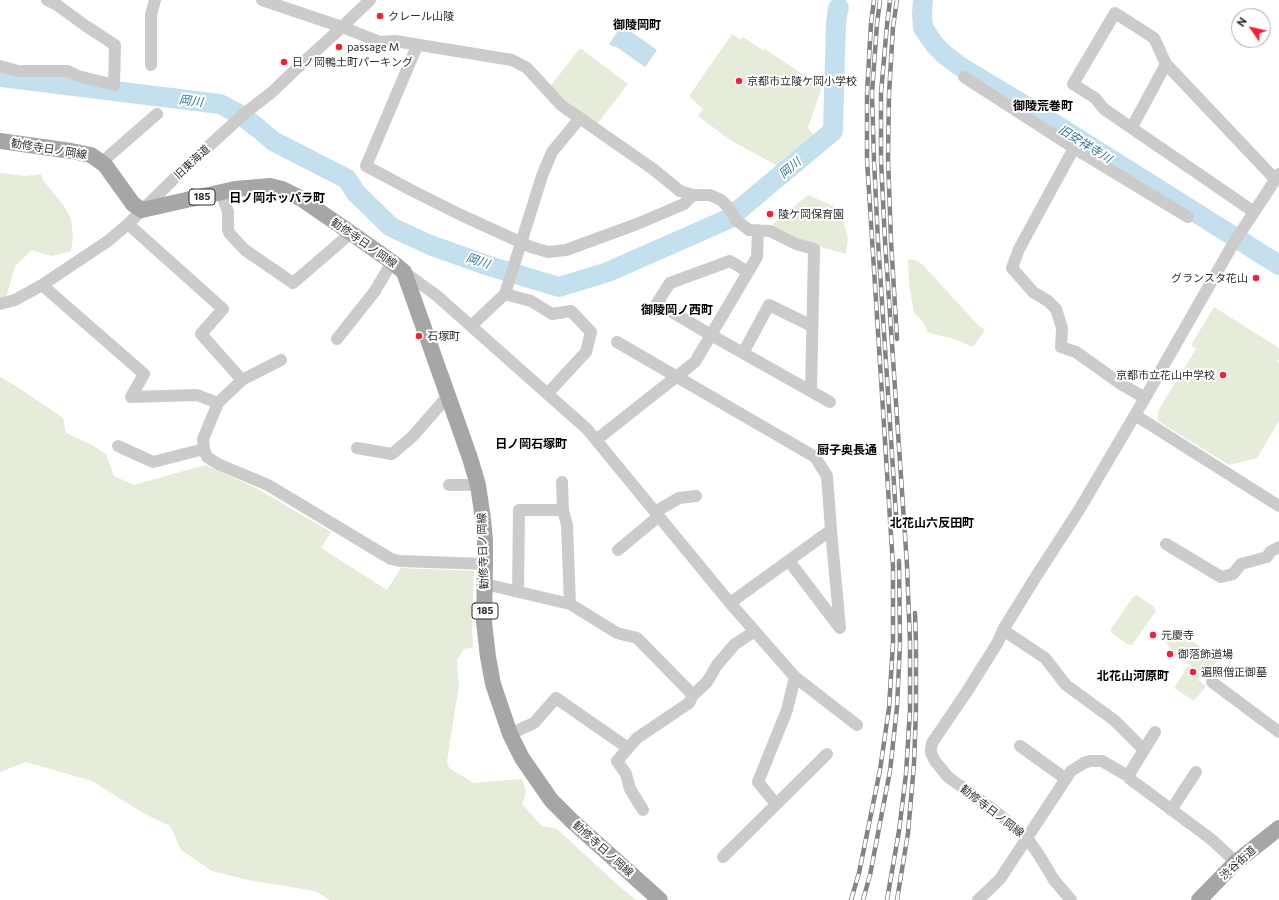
<!DOCTYPE html>
<meta charset="utf-8">
<style>
body{margin:0}
#map{position:relative;width:1279px;height:900px;overflow:hidden;background:#fff;font-family:Commissioner,sans-serif}
canvas{display:block}
.north{position:absolute;left:1231px;top:8px;width:40px;height:40px;box-sizing:border-box;background:#fff;border:1px solid #ababab;border-radius:50%;rotate:304deg;font-size:11px;font-weight:700;line-height:16px;text-align:center;color:#2e2e2e}
.north::after{content:'';display:block;margin:auto;width:14px;height:18px;background:#f4203a;clip-path:polygon(50% 0,100% 100%,50% 72%,0 100%)}
</style>
<div id="map">
<canvas width="1279" height="900"></canvas>
<div class="north">N</div>
</div>
<script>
const g = document.querySelector('canvas').getContext('2d');
g.lineJoin = 'round';
function fill(path, color) { g.fillStyle = color; g.fill(path, 'evenodd'); }
const poly = rows => new Path2D(rows.map(r => 'M' + r).join(''));
function trace(path, color, width, dash) { g.strokeStyle = color; g.lineWidth = width; g.lineCap = dash ? 'butt' : 'round'; g.setLineDash(dash || []); g.stroke(path); }
function drawText(font, color, halo, rows, align = 'center') {
  g.font = font + ' Commissioner,"Noto Sans JP",sans-serif'; g.lineWidth = 4; g.setLineDash([]); g.textBaseline = 'middle'; g.strokeStyle = halo; g.fillStyle = color; for (const [text, x, y, turn = 0] of rows) {
    g.save(); g.translate(x, y); g.rotate((+turn || 0) * Math.PI / 180); g.textAlign = isNaN(turn) ? turn : align; if (halo) g.strokeText(text, 0, 0); g.fillText(text, 0, 0); g.restore();
  }
}
fill(poly([
 [732,34,741,40,743,37,764,51,765,49,822,87,808,128,814,135,778,166,730,140,698,116,703,109,689,96],
 [580,48,628,84,597,124,549,88],
 [0,173,26,176,41,174,43,180,64,206,71,219,73,238,71,251,51,256,32,250,15,266,6,298,0,299],
 [808,195,840,209,848,238,846,254,795,240,772,228,773,224],
 [908,259,915,260,922,264,978,325,985,330,973,347,952,338,945,337,927,332,924,323,914,313,909,284],
 [1214,307,1279,348,1279,359,1277,362,1279,363,1279,421,1257,458,1229,465,1158,421,1158,411,1196,349,1191,345],
 [0,377,19,388,63,418,66,433,92,445,106,454,114,476,134,485,205,465,256,488,331,532,321,548,387,590,401,568,474,571,472,625,473,647,464,649,457,660,459,685,447,761,449,768,474,783,522,779,526,792,522,804,542,826,557,829,618,885,636,900,330,900,315,891,248,880,212,871,181,850,170,826,143,813,92,781,26,762,0,772],
 [1137,595,1154,607,1156,611,1132,645,1129,645,1111,633,1111,629,1133,597],
 [1173,628,1218,659,1209,672,1205,670,1202,674,1171,651,1166,642,1164,640],
 [1188,666,1201,675,1198,680,1206,686,1194,701,1174,688]
]), '#e5ecda');
fill(poly([
 [622,25,657,50,645,67,615,46,614,47,609,44]
]), '#c4e0ee');
trace(poly([
 [923,0,922,15,923,28,935,45,945,55,961,67,1031,109,1279,265],
 [0,77,220,104,241,115,259,129,273,141,347,179,356,193,391,227,430,245,489,266,559,287,608,272,728,219,833,131,836,23,838,8,839,8]
]), '#c4e0ee', 20);
trace(poly([
 [262,0,342,27,380,42,395,41,512,60,527,68,561,105,653,169,680,191,693,195,710,195,721,200,729,208,736,220,749,230,770,231,796,244,814,249,811,391],
 [417,46,366,166,413,191,461,215,531,247,548,252,566,250,637,224,684,204,693,195],
 [151,65,151,15,155,0],
 [0,66,18,71,68,71,78,76,114,85,115,45,86,26,57,5,47,0],
 [964,77,1074,148,1188,217],
 [1132,127,1166,64],
 [1074,148,1019,249,1012,268,1033,292,1048,301,1056,309,1062,328,1061,347,1076,352,1121,384,1145,398],
 [102,162,157,114],
 [221,192,228,212,228,230,230,234,245,250,293,283,351,233],
 [1254,212,1104,109,1095,98,1073,84,1115,13,1154,38,1166,64,1275,179],
 [128,224,223,309,201,334,242,380],
 [404,272,436,295,587,429,730,603,795,677,857,725],
 [748,272,730,261,670,283,657,303,711,335,830,402],
 [42,285,144,374,131,397,197,395,218,403],
 [505,294,531,301,552,314,571,311,591,332,586,352,548,393],
 [0,304,15,300,42,285,108,241,128,224,187,166,245,113,271,93,294,71,342,27,370,0],
 [471,326,505,294,542,176,552,152,580,118],
 [337,339,375,291,392,262],
 [617,342,815,457,827,476,831,530,840,628,789,561],
 [743,353,769,305,812,326],
 [281,360,242,380,218,403,203,439,204,449,207,457,218,464,268,485,391,559,400,561,485,564],
 [1135,415,1279,506],
 [596,440,695,362,757,257,758,230],
 [118,446,153,462,204,449],
 [357,448,392,454,413,436,447,397],
 [562,482,563,510],
 [449,485,478,485],
 [655,512,679,498,696,496],
 [1166,544,1221,577,1233,574,1241,564,1267,557,1270,552,1279,547],
 [618,550,659,516],
 [485,584,570,604,617,633,637,638,693,695],
 [518,592,519,510,563,510,567,525,570,604],
 [730,603,831,530],
 [1003,630,1045,658,1066,685,1114,720,1144,750],
 [1212,682,1279,732],
 [510,734,534,723,556,698,628,748],
 [1020,746,1066,779],
 [1128,776,1155,732],
 [776,804,758,782,787,710,795,677],
 [643,810,630,789,626,774,617,761,637,738,689,703,693,695,707,682,717,665,735,644,755,631],
 [1171,810,1196,772],
 [723,857,827,754],
 [978,900,1000,879,1071,771,1084,763,1090,761,1102,761,1128,776,1130,779,1211,839,1236,862],
 [1071,900,1054,880,1039,855,1027,838,995,811,948,777,935,761,931,753,931,748,932,743,966,693,998,642,1003,630,1035,578,1079,510,1145,398,1233,244,1279,174]
]), '#cbcbcb', 12);
trace(poly([
 [0,141,71,151,91,155,105,165,133,204,142,210,235,189,270,186,282,189,300,198,351,233,392,262,404,272,470,458,478,485,483,519,485,540,485,564,484,622,488,657,493,684,510,734,522,758,551,800,572,821,660,900],
 [1199,900,1236,862,1279,828]
]), '#a6a6a6', 16);
const rail = poly([
 [880,0,877,24,872,93,874,160,878,241,896,515],
 [897,0,893,27,889,94,888,159,891,241,897,339],
 [851,900,859,873,880,770,889,708,893,643,893,566,867,160,867,93,871,24,874,0],
 [863,900,870,875,890,771,897,707,900,644,899,561],
 [887,900,899,831,906,774,910,710,910,643,907,565,885,241,881,160,881,93,887,25,890,0],
 [897,900,908,833,914,764,916,710,916,645,915,613]
]);
trace(rail, '#838383', 4.5);
trace(rail, '#fff', 3, [9]);
for (const [x, y, r, color] of [
 [380,16,4,"#f4203a"],
 [339,47,4,"#f4203a"],
 [284,62,4,"#f4203a"],
 [739,81,4,"#f4203a"],
 [770,214,4,"#f4203a"],
 [1256,278,4,"#f4203a"],
 [419,336,4,"#f4203a"],
 [1223,375,4,"#f4203a"],
 [1153,635,4,"#f4203a"],
 [1170,654,4,"#f4203a"],
 [1193,672,4,"#f4203a"]
]) { const dot = new Path2D(); dot.arc(x, y, r, 0, 2 * Math.PI); g.fillStyle = color; g.fill(dot); trace(dot, '#fff', 1.5); }
for (const [x, y, w] of [
 [202,197,26],
 [485,611,26]
]) { const box = new Path2D(); box.roundRect(x - w / 2, y - 8, w, 16, 3); g.fillStyle = '#fff'; g.fill(box); trace(box, '#2e2e2e', 1); }
drawText('bold 10px', '#2e2e2e', null, [
 ["185",202,197],
 ["185",485,611]
]);
drawText('11px', '#2e2e2e', '#fff', [
 ["クレール山陵",388,16],
 ["passage M",347,47],
 ["日ノ岡鴨土町パーキング",292,62],
 ["京都市立陵ケ岡小学校",747,81],
 ["陵ケ岡保育園",778,214],
 ["グランスタ花山",1248,278,"right"],
 ["石塚町",427,336],
 ["京都市立花山中学校",1215,375,"right"],
 ["元慶寺",1161,635],
 ["御落飾道場",1178,654],
 ["遍照僧正御墓",1201,672]
], 'left');
drawText('11px', '#2e2e2e', '#fff', [
 ["勧修寺日ノ岡線",49,149,9],
 ["旧東海道",192,162,-43],
 ["勧修寺日ノ岡線",364,243,35],
 ["勧修寺日ノ岡線",483,551,-92],
 ["勧修寺日ノ岡線",992,811,38],
 ["勧修寺日ノ岡線",603,849,42],
 ["渋谷街道",1238,863,-42]
]);
drawText('bold 12px', '#000', '#fff', [
 ["御陵岡町",637,25],
 ["御陵荒巻町",1043,106],
 ["日ノ岡ホッパラ町",277,198],
 ["御陵岡ノ西町",677,310],
 ["日ノ岡石塚町",531,444],
 ["厨子奥長通",847,450],
 ["北花山六反田町",932,523],
 ["北花山河原町",1133,676]
]);
drawText('italic 12px', '#357596', '#fff', [
 ["岡川",191,101,7],
 ["旧安祥寺川",1085,144,32],
 ["岡川",790,168,-40],
 ["岡川",478,261,18]
]);
</script>
